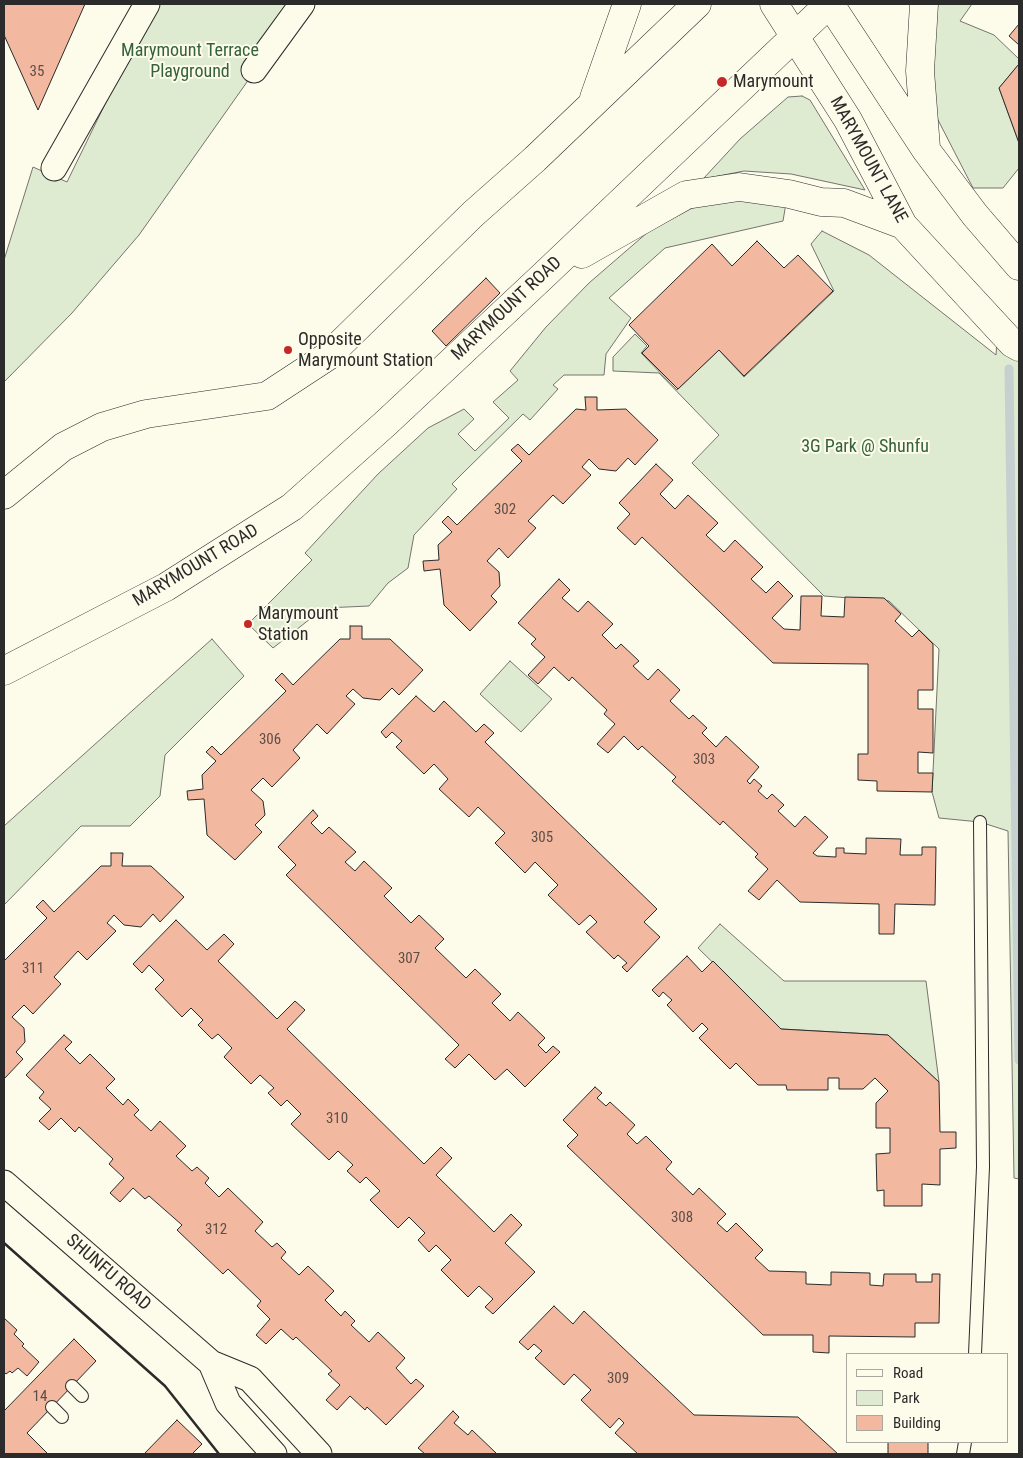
<!DOCTYPE html>
<style>
body{margin:0}
#map{position:relative;width:1023px;height:1458px;overflow:hidden;background:#fdfbea;font-family:"Roboto Condensed",sans-serif}
canvas{display:block}
.frame{position:absolute;inset:0;border:5px solid #2b2b2b;pointer-events:none}
.legend{position:absolute;left:846px;top:1353px;width:162px;height:90px;box-sizing:border-box;background:#fdfbea;border:1px solid #a9a89e;margin:0;padding:6px 9px;list-style:none;font-size:15px;color:#2b2b2b}
.legend li{display:flex;align-items:center;gap:10px;height:25px}
.legend b{width:25px;border:1px solid #a9a89e}
</style>
<div id="map">
<canvas width="1023" height="1458"></canvas>
<div class="frame"></div>
<ul class="legend">
<li><b style="height:6px;background:#fdfbea"></b>Road</li>
<li><b style="height:14px;background:#deebd1"></b>Park</li>
<li><b style="height:14px;background:#f2b8a0"></b>Building</li>
</ul>
</div>
<script>
const g = document.querySelector('canvas').getContext('2d');
g.lineJoin = 'round';
function fill(path, color) { g.fillStyle = color; g.fill(path, 'evenodd'); }
const poly = rows => new Path2D(rows.map(r => 'M' + r).join(''));
function trace(path, color, width, dash) { g.strokeStyle = color; g.lineWidth = width; g.lineCap = dash ? 'butt' : 'round'; g.setLineDash(dash || []); g.stroke(path); }
function drawText(font, color, halo, rows, align = 'center') {
  g.font = font + ' "Roboto Condensed",sans-serif'; g.lineWidth = 4; g.setLineDash([]); g.textBaseline = 'middle'; g.strokeStyle = halo; g.fillStyle = color; for (const [text, x, y, turn = 0] of rows) {
    g.save(); g.translate(x, y); g.rotate((+turn || 0) * Math.PI / 180); g.textAlign = isNaN(turn) ? turn : align; if (halo) g.strokeText(text, 0, 0); g.fillText(text, 0, 0); g.restore();
  }
}
const green = poly([
 [154,4,302,4,139,235,72,313,4,382,4,260,33,167,67,182,154,4],
 [938,4,972,4,960,21,994,35,1019,59,1019,64,999,88,1019,143,1019,168,1003,188,973,188,937,118,930,45,938,4],
 [802,96,810,100,865,190,791,174,744,171,703,179,740,139,788,97,802,96],
 [729,200,786,203,783,221,665,248,609,298,631,318,606,354,604,375,564,375,553,385,558,389,530,420,523,414,464,472,452,484,457,489,414,535,408,568,388,583,369,606,324,608,273,648,248,624,312,560,305,553,378,474,428,428,464,409,474,419,458,434,475,451,509,418,493,402,518,380,510,371,546,327,589,283,648,232,696,206,729,200],
 [822,231,869,255,996,355,997,339,1019,355,1019,1179,1014,1178,1008,831,980,822,939,818,932,792,939,649,889,601,824,596,692,463,719,435,659,373,613,371,613,357,635,334,647,346,641,353,677,390,719,350,744,377,834,291,811,244,822,231],
 [212,639,244,676,165,755,160,796,130,826,81,826,4,905,4,826,212,639],
 [510,661,552,699,521,732,480,694,510,661],
 [720,924,784,981,926,981,939,1082,888,1035,781,1029,698,948,720,924]
]);
fill(green, '#deebd1');
trace(green, '#74746e', 1);
trace(poly([
 [1009,369,1019,1060]
]), '#c7d0d0', 9);
const building = poly([
 [4,4,85,4,38,110,4,35,4,4],
 [1019,24,1019,45,1009,36,1019,24],
 [1019,64,1019,143,999,88,1019,64],
 [757,241,784,268,798,255,833,291,744,376,719,350,678,389,642,353,649,346,629,325,712,244,732,266,757,241],
 [486,278,500,293,446,346,432,331,486,278],
 [585,397,597,397,597,410,626,409,658,440,635,465,628,458,616,471,599,469,589,459,582,467,591,475,563,504,553,495,528,521,536,528,508,558,499,548,487,561,499,572,500,586,491,596,497,602,470,631,444,605,440,569,424,571,423,561,439,560,438,545,452,532,442,522,448,516,457,525,522,461,511,450,518,444,529,455,576,409,586,410,585,397],
 [656,464,673,480,660,494,675,509,688,495,718,523,706,535,724,552,735,540,763,567,751,579,766,593,778,581,793,596,772,618,784,629,800,630,801,596,822,596,821,616,844,617,845,597,884,598,901,614,895,621,912,637,919,630,933,644,933,690,918,690,918,709,933,709,933,753,918,752,918,773,933,773,932,792,877,791,877,781,858,780,858,754,868,754,868,664,773,663,642,537,635,545,617,528,630,514,619,503,656,464],
 [559,579,570,590,562,598,578,612,588,601,613,624,602,635,616,649,621,644,639,661,633,666,648,680,658,669,680,690,670,701,689,719,693,715,707,728,702,733,716,747,726,736,759,767,747,781,750,784,754,779,762,786,758,791,767,799,772,794,784,805,778,811,795,827,805,816,828,837,813,853,817,856,836,857,836,848,844,848,844,853,866,854,866,838,901,839,900,855,922,855,922,847,936,847,935,905,895,904,894,934,879,934,879,904,800,902,777,880,759,900,748,891,768,869,755,857,758,854,723,821,720,825,672,781,676,777,642,746,638,750,624,736,608,753,597,744,615,724,604,714,607,710,572,677,569,681,554,667,538,684,528,675,545,657,531,644,536,639,518,623,559,579],
 [350,626,362,626,362,639,390,639,423,670,399,695,392,688,380,700,363,698,353,689,346,696,355,704,327,734,317,724,293,750,300,758,272,787,263,778,251,790,263,801,265,815,255,825,262,832,235,860,207,835,204,799,188,800,187,791,203,789,202,775,216,761,206,752,212,746,221,755,286,691,275,680,282,673,293,685,340,639,350,639,350,626],
 [416,696,434,712,444,701,476,732,484,724,494,733,485,742,657,909,644,922,660,937,627,972,622,967,627,963,618,955,614,959,586,932,597,922,590,915,579,925,548,895,558,885,535,862,525,873,495,843,505,833,478,807,469,817,439,789,448,779,434,764,424,774,396,747,402,741,392,732,386,738,381,732,416,696],
 [313,810,318,816,311,823,322,834,329,827,356,852,345,862,355,871,364,861,392,888,384,896,411,923,419,915,444,939,435,948,466,978,475,969,501,994,492,1003,510,1021,518,1012,545,1038,538,1045,546,1053,553,1046,560,1052,525,1087,507,1069,495,1080,469,1054,455,1068,445,1059,459,1045,286,875,296,865,278,847,313,810],
 [111,853,123,853,122,866,151,866,184,897,160,922,153,914,141,927,124,925,114,915,107,923,116,931,87,960,78,951,54,977,61,984,33,1014,24,1005,12,1017,24,1028,25,1042,16,1052,23,1059,4,1079,4,961,47,918,36,907,43,900,54,912,101,866,111,866,111,853],
 [176,920,207,950,224,934,234,944,218,961,277,1019,295,1001,305,1010,287,1029,424,1164,441,1147,452,1158,436,1175,494,1232,511,1214,522,1225,505,1243,535,1272,493,1314,485,1307,493,1299,479,1286,468,1297,441,1270,451,1260,436,1245,429,1252,418,1240,425,1233,409,1217,398,1228,370,1200,380,1191,366,1177,360,1183,347,1171,353,1165,338,1151,329,1160,291,1124,301,1114,287,1100,281,1106,268,1093,274,1088,260,1075,251,1084,224,1057,232,1048,218,1034,212,1039,198,1025,203,1020,191,1008,182,1017,155,989,164,980,149,965,142,973,133,964,176,920],
 [687,956,702,972,713,961,781,1029,888,1035,939,1082,940,1132,956,1132,956,1148,940,1149,940,1185,922,1184,922,1206,884,1206,884,1190,877,1191,876,1154,890,1153,890,1128,876,1128,876,1103,888,1091,875,1078,863,1089,839,1089,839,1078,828,1078,828,1090,787,1090,786,1085,758,1085,736,1063,730,1069,699,1038,708,1029,702,1023,693,1032,667,1005,672,1000,663,992,659,997,652,990,687,956],
 [64,1035,72,1042,65,1049,80,1064,90,1054,115,1079,106,1088,123,1105,128,1099,139,1110,134,1115,151,1131,160,1121,186,1146,176,1156,192,1171,197,1167,209,1178,205,1183,219,1197,228,1188,263,1222,255,1231,272,1247,277,1243,286,1252,281,1258,299,1275,308,1266,334,1291,325,1300,341,1316,345,1311,355,1321,351,1325,369,1342,378,1332,405,1358,396,1368,411,1384,416,1379,424,1386,386,1425,367,1407,365,1410,350,1396,337,1410,326,1400,340,1385,328,1374,332,1371,296,1337,293,1340,281,1329,266,1344,256,1335,270,1319,257,1306,261,1301,228,1269,223,1274,177,1230,182,1225,149,1196,145,1199,133,1188,120,1202,110,1193,124,1178,109,1164,113,1159,79,1127,75,1132,61,1118,49,1130,39,1121,51,1109,39,1098,44,1092,26,1075,64,1035],
 [595,1087,602,1093,597,1098,606,1106,610,1102,635,1125,627,1134,637,1144,646,1136,672,1162,666,1169,693,1195,699,1188,726,1214,717,1223,727,1232,736,1223,763,1250,755,1258,769,1271,806,1272,806,1284,831,1285,831,1272,870,1273,870,1285,883,1286,884,1274,916,1274,916,1282,932,1282,932,1274,940,1274,939,1323,915,1323,915,1337,829,1336,829,1353,813,1352,813,1335,763,1335,567,1146,578,1135,563,1120,595,1087],
 [554,1306,573,1324,584,1311,694,1415,798,1417,838,1454,638,1454,615,1433,624,1423,619,1418,610,1428,581,1400,591,1390,574,1374,564,1385,535,1358,542,1351,534,1344,528,1350,519,1342,554,1306],
 [4,1318,17,1330,14,1334,24,1344,22,1346,39,1362,27,1376,18,1368,12,1373,10,1371,6,1374,4,1372,4,1318],
 [74,1339,96,1361,27,1433,48,1454,4,1454,4,1411,74,1339],
 [453,1411,459,1417,454,1423,468,1435,472,1430,496,1453,495,1454,425,1454,418,1448,453,1411],
 [177,1420,202,1444,192,1454,144,1454,177,1420],
 [888,1442,928,1442,928,1454,888,1454,888,1442]
]);
fill(building, '#f2b8a0');
trace(building, '#2b2b2b', 1);
const lane = poly([
 [975,1354,983,1167,980,822],
 [72,1386,82,1396],
 [52,1407,62,1417],
 [963,1454,965,1442]
]);
const street = poly([
 [254,70,302,4],
 [54,168,147,4],
 [4,1183,211,1363,250,1379,319,1454],
 [211,1363,228,1403,274,1454]
]);
const primary = poly([
 [774,4,848,120,903,225,1012,343,1019,347],
 [830,4,926,150,975,215,1019,266],
 [924,4,920,71,926,148],
 [594,98,627,4],
 [582,254,686,195,739,187,789,194,821,202,844,203,903,225],
 [4,495,63,447,102,427,146,414,267,396,328,356,473,214,535,159,697,4],
 [4,671,166,587,292,507,386,423,543,276,829,4]
]);
trace(lane, '#2b2b2b', 14);
trace(street, '#2b2b2b', 27);
trace(primary, '#2b2b2b', 29);
trace(lane, '#fdfbea', 12);
trace(street, '#fdfbea', 25);
trace(primary, '#fdfbea', 28);
trace(poly([
 [4,1243,165,1386,219,1454]
]), '#2b2b2b', 2.5);
for (const [x, y, r, color] of [
 [722,82,6,"#c62828"],
 [288,350,5,"#c62828"],
 [248,624,5,"#c62828"]
]) { const dot = new Path2D(); dot.arc(x, y, r, 0, 2 * Math.PI); g.fillStyle = color; g.fill(dot); trace(dot, '#fdfbea', 2); }
drawText('15px', '#5d4e48', null, [
 ["35",37,72],
 ["302",505,510],
 ["306",270,740],
 ["303",704,760],
 ["305",542,838],
 ["307",409,959],
 ["311",33,969],
 ["310",337,1119],
 ["308",682,1218],
 ["312",216,1230],
 ["309",618,1379],
 ["14",40,1397]
]);
drawText('18px', '#34623c', '#fdfbea', [
 ["Marymount Terrace",190,51],
 ["Playground",190,72],
 ["3G Park @ Shunfu",865,447]
]);
drawText('18px', '#2b2b2b', '#fdfbea', [
 ["Marymount",733,82],
 ["Opposite",298,340],
 ["Marymount Station",298,361],
 ["Marymount",258,614],
 ["Station",258,635]
], 'left');
drawText('18px', '#2b2b2b', '#fdfbea', [
 ["MARYMOUNT LANE",868,160,61],
 ["MARYMOUNT ROAD",507,309,-43],
 ["MARYMOUNT ROAD",196,566,-31],
 ["SHUNFU ROAD",108,1273,41]
]);
</script>
